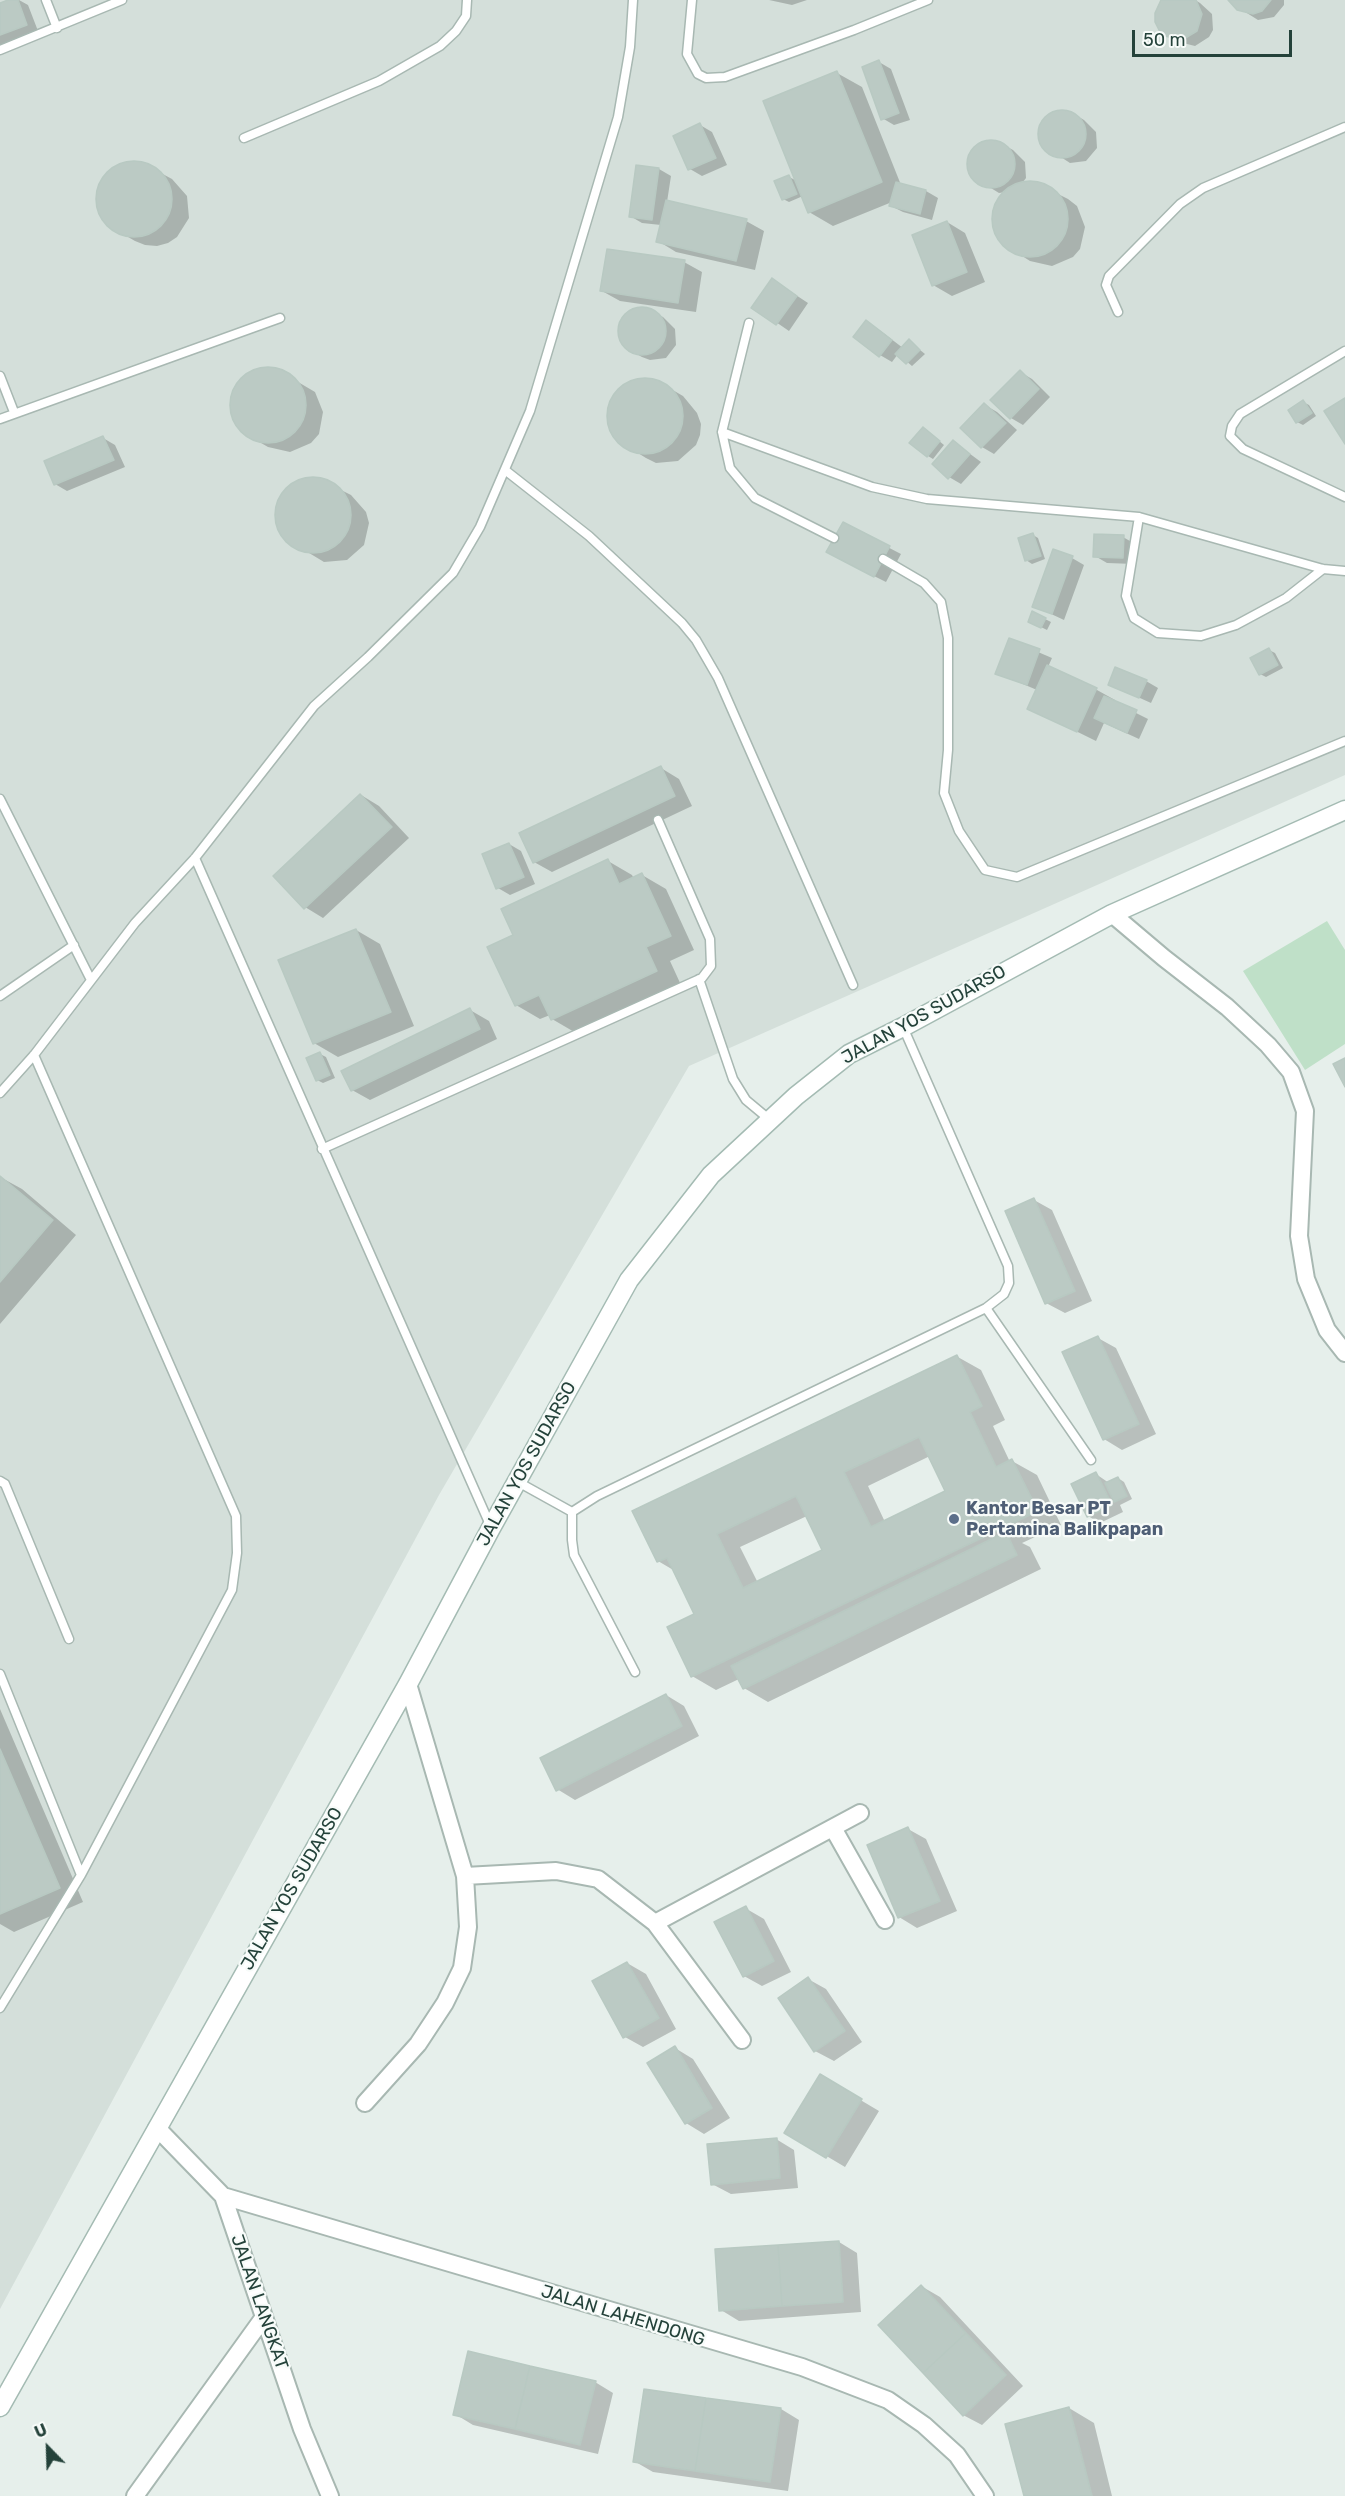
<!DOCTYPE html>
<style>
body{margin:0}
#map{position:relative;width:1345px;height:2496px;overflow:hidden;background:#e6efeb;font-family:Rubik,sans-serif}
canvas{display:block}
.north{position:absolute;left:18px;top:2418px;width:60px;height:60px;-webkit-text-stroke:4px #f7fbf9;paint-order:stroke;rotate:337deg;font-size:16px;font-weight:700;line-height:24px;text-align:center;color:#24423a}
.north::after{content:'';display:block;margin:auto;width:21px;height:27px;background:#24423a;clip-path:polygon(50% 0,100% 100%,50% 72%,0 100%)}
.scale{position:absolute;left:1132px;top:30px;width:160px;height:27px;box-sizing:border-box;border:3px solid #24423a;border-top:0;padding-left:8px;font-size:18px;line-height:21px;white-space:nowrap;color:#24423a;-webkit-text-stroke:4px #f7fbf9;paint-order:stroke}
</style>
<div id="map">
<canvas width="1345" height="2496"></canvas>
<div class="north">U</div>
<div class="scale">50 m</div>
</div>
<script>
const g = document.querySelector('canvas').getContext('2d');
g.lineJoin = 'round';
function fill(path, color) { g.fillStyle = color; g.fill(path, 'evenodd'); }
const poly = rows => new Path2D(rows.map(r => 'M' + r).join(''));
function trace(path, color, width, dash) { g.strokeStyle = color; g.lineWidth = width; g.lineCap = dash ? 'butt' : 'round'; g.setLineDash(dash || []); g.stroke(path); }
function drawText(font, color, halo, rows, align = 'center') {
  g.font = font + ' Rubik,sans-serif'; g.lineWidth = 4.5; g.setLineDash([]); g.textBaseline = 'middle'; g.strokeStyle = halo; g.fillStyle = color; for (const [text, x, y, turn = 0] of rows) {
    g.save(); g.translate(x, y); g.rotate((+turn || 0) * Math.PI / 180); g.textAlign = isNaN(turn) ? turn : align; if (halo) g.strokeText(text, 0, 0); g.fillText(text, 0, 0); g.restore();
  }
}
fill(poly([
 [0,0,1345,0,1345,775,689,1066,439,1495,0,2309]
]), '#d4dfda');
fill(poly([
 [1327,921,1345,950,1345,1044,1305,1070,1243,971]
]), '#bfe0c8');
fill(poly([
 [13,0,19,0,28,5,38,31,0,46,0,5],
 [769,0,807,0,792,5],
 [1163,0,1195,0,1200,3,1212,14,1213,30,1209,37,1195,46,1179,42,1166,34],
 [1231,0,1284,0,1284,5,1274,17,1258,20,1231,3],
 [879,62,891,69,910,120,894,125,882,118],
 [837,73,862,87,901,185,926,191,938,198,932,220,903,212,891,206,892,202,833,226,809,212,803,196,789,202,783,199,789,177,797,181],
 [1055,112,1072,113,1084,120,1096,132,1097,148,1086,161,1070,163,1044,146,1040,131,1042,123],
 [700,125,712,132,727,165,702,176,690,169],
 [984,143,1000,143,1013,150,1025,162,1026,178,1020,186,1038,184,1068,199,1077,206,1085,227,1080,249,1073,257,1052,266,1030,261,1002,243,996,234,994,211,1006,192,999,193,973,177,969,161,971,153],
 [131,163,142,163,172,179,187,196,189,218,177,237,168,243,157,246,145,245,135,241,116,230,101,213,98,202,103,180,120,165],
 [637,167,659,169,671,176,667,202,746,221,764,231,755,270,676,252,658,241,661,225,642,223,630,216],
 [947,222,965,233,985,282,952,296,933,285],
 [684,262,702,272,696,312,620,301,602,291],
 [773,280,808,303,789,331,754,307],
 [643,308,663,317,675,329,676,345,666,358,650,360,642,357,629,350,620,336,622,320,635,309],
 [878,329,903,348,909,341,925,354,912,366,898,354,892,362,880,355],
 [276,369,315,392,323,412,319,434,311,443,290,452,268,447,249,436,234,419,232,408,237,386,244,378,254,372],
 [1020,372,1032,379,1050,397,1023,425,1011,418],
 [642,380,664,385,683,396,697,413,701,424,700,435,696,445,678,461,656,463,646,458,617,440,612,431,609,420,609,408,614,398,631,383],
 [1303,402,1309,405,1316,416,1303,425,1297,422],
 [985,405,997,412,1017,430,994,454,982,447,963,428],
 [928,432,944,445,933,459,928,456],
 [103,438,115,445,125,467,67,491,55,484],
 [954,442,981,462,961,484,949,477],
 [310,479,321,480,351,495,366,512,369,523,364,545,347,560,324,562,286,539,280,530,277,519,282,497,289,488],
 [843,524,901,554,886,582,840,559],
 [1033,535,1038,538,1045,559,1032,564,1026,560],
 [1123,537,1135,544,1134,564,1107,563,1095,556],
 [1072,558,1084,565,1064,620,1034,606],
 [1033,613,1051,622,1047,630,1035,624],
 [1010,640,1052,658,1048,667,1097,690,1115,700,1114,702,1148,719,1139,739,1104,723,1096,741,1029,708,1037,690,997,673],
 [1269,650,1275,653,1283,668,1266,677,1260,674],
 [1146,681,1158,688,1151,703,1109,684],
 [661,768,679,779,692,806,552,872,534,862],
 [361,795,379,806,409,838,323,918,305,907],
 [509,844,521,851,535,884,510,895,498,888],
 [608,861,632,875,634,879,642,875,666,889,694,950,670,961,681,985,576,1033,552,1019,550,1015,540,1019,516,1005,515,935],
 [356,930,380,944,414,1026,338,1057,314,1043],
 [470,1010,489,1021,497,1039,370,1100,352,1090],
 [320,1054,326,1057,335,1078,323,1083,317,1080],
 [0,1177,22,1189,76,1235,0,1324],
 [1034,1200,1052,1210,1092,1301,1065,1313,1046,1303],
 [1098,1338,1116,1348,1156,1434,1122,1450,1104,1439],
 [956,1356,981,1370,1005,1420,993,1426,1010,1462,1012,1461,1037,1475,1061,1525,1022,1543,1030,1547,1041,1569,768,1702,744,1688,739,1679,716,1690,692,1676,696,1614,675,1571,658,1561],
 [930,1456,947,1492,885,1522,868,1486],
 [807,1516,824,1551,758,1583,740,1547],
 [1096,1474,1109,1483,1118,1478,1124,1482,1132,1499,1120,1505,1123,1512,1100,1523,1088,1516],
 [666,1695,684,1706,699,1736,575,1800,557,1789],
 [0,1709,83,1902,14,1932,0,1924],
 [908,1829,926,1839,957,1911,917,1928,899,1917],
 [745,1908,764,1919,791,1972,762,1986,744,1976],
 [627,1963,646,1974,676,2029,643,2047,625,2037],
 [808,1979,826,1989,862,2042,834,2061,815,2051],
 [675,2048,693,2059,730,2118,704,2134,686,2123],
 [820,2076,879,2111,845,2167,786,2132],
 [776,2139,794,2150,798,2188,731,2194,712,2184],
 [839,2242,857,2253,861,2312,739,2321,721,2310],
 [921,2286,940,2297,1023,2386,982,2425,963,2415],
 [595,2382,613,2393,598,2454,473,2425,455,2414],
 [1069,2408,1094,2423,1112,2496,1026,2496],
 [781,2409,799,2420,788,2491,653,2472,634,2461]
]), '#0003');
const building = poly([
 [8,0,18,0,27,25,0,35,0,3,8,0],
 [1161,0,1196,0,1202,14,1197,31,1182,40,1165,36,1159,30,1155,22,1155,13,1161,0],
 [1228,0,1271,0,1262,11,1253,14,1237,10,1228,0],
 [879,60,899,113,881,120,862,67,879,60],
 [837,71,882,182,808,213,763,101,837,71],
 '1038 134a24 24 0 1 1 48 0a24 24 0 1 1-48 0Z',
 [700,123,716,158,688,170,673,136,700,123],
 '967 164a24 24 0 1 1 48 0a24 24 0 1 1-48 0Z',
 '96 199a38 38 0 1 1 76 0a38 38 0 1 1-76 0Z',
 [636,165,659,168,652,220,629,217,636,165],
 [789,175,797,194,782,200,774,181,789,175],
 '992 219a38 38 0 1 1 76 0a38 38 0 1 1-76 0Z',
 [896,182,926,190,920,214,889,206,896,182],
 [666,200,747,219,736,261,656,242,666,200],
 [947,221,967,272,932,286,912,235,947,221],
 [607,249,685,260,678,303,600,291,607,249],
 [772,278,797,296,776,325,751,308,772,278],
 '618 331a24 24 0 1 1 48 0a24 24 0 1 1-48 0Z',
 [866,320,892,340,879,357,853,337,866,320],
 [909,339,920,350,906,364,895,354,909,339],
 '230 405a38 38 0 1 1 76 0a38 38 0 1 1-76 0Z',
 [1020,370,1039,389,1010,419,990,400,1020,370],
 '607 416a38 38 0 1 1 76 0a38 38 0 1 1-76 0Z',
 [1345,398,1345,444,1324,411,1345,398],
 [1303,400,1312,413,1296,423,1288,410,1303,400],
 [984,403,1006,423,981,448,960,428,984,403],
 [923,427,940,441,927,457,909,443,923,427],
 [103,436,114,460,54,485,44,461,103,436],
 [953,440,970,454,948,479,932,464,953,440],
 '275 515a38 38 0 1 1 76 0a38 38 0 1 1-76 0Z',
 [843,522,890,546,874,577,826,552,843,522],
 [1033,533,1041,556,1025,561,1018,538,1033,533],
 [1094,534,1124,535,1123,558,1093,557,1094,534],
 [1053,549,1073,556,1052,614,1032,607,1053,549],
 [1032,611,1046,618,1041,628,1028,622,1032,611],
 [1009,638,1040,649,1027,685,995,674,1009,638],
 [1269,648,1278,665,1259,675,1250,658,1269,648],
 [1047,665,1097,688,1077,732,1027,709,1047,665],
 [1115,667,1147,680,1139,698,1108,685,1115,667],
 [1104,696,1137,710,1127,733,1094,718,1104,696],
 [661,766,675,796,533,863,519,833,661,766],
 [360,794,392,827,304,909,273,876,360,794],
 [509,843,524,877,496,889,482,854,509,843],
 [608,859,619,884,642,873,671,936,646,947,657,971,551,1020,539,995,515,1006,487,947,513,935,501,909,608,859],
 [356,929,391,1012,313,1044,278,960,356,929],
 [470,1008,480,1029,351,1091,341,1071,470,1008],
 [320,1052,330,1075,316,1081,306,1058,320,1052],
 [1345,1058,1345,1087,1333,1064,1345,1058],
 [0,1176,53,1220,0,1282,0,1176],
 [1034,1198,1075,1291,1045,1304,1005,1211,1034,1198],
 [1098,1336,1139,1424,1103,1440,1062,1352,1098,1336],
 [957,1355,982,1406,970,1412,996,1467,1012,1459,1038,1511,691,1677,667,1627,694,1614,667,1558,657,1562,632,1511,957,1355],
 [919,1437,945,1491,871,1527,844,1472,919,1437],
 [796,1496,822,1550,743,1588,717,1534,796,1496],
 [1096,1472,1112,1505,1087,1517,1071,1484,1096,1472],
 [1118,1477,1127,1496,1114,1502,1105,1483,1118,1477],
 [1006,1532,1017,1555,743,1689,731,1666,1006,1532],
 [666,1694,682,1726,556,1791,540,1758,666,1694],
 [0,1749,60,1888,0,1914,0,1749],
 [908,1827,940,1901,898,1918,867,1845,908,1827],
 [746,1906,774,1961,743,1977,714,1922,746,1906],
 [627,1962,659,2018,623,2038,592,1981,627,1962],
 [808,1977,845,2031,814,2052,778,1998,808,1977],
 [675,2046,712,2108,685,2124,647,2063,675,2046],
 [820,2074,862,2099,826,2158,784,2133,820,2074],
 [777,2138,780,2178,711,2185,707,2144,777,2138],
 [839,2241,843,2302,782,2306,778,2245,839,2241],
 [778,2245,782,2306,719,2311,715,2249,778,2245],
 [921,2285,966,2333,923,2373,878,2325,921,2285],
 [966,2333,1006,2375,963,2416,923,2373,966,2333],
 [468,2351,530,2366,515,2429,453,2415,468,2351],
 [530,2366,596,2381,580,2445,515,2429,530,2366],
 [644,2389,706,2398,695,2471,633,2462,644,2389],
 [706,2398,781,2408,770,2482,695,2471,706,2398],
 [1069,2407,1092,2496,1024,2496,1005,2424,1069,2407]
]);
fill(building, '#bbcac4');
trace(building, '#b8c9c2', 1.5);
const lane = poly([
 [46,0,57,28],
 [692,0,687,54,698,74,706,78,725,77,854,30,928,0],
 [0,50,122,0],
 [244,138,379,81,440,46,456,31,466,16,467,0],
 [1118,312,1106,285,1109,276,1180,204,1203,188,1345,127],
 [749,323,722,432,730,468,755,498,834,538],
 [1345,351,1240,414,1232,426,1230,436,1243,449,1345,497],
 [0,376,14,412],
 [0,419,280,318],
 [722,432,872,487,927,499,1139,517,1323,569,1345,571],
 [505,470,589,536,682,623,696,640,718,678,853,985],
 [1139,517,1126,596,1134,618,1158,633,1201,636,1236,625,1286,598,1323,569],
 [883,559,924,583,941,602,948,638,948,750,944,793,959,831,985,870,1017,877,1345,741],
 [0,799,91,980],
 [195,858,491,1527],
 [699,979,733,1079,746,1100,770,1120],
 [0,996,74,945],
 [34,1055,236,1516,237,1553,232,1590,81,1875],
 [0,1093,34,1055,135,923,195,858,314,706,368,657,453,573,480,527,530,411,618,117,630,47,633,0],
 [322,1149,702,978,711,966,710,939,658,820],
 [986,1308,1091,1460],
 [0,1481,5,1484,69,1639],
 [518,1482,572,1512],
 [572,1512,597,1496,986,1308,1004,1294,1009,1283,1008,1266,903,1027],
 [572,1512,572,1540,574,1555,635,1672],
 [0,1674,81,1875,0,2008]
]);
const street = poly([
 [1112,914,1164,958,1227,1007,1268,1045,1291,1072,1305,1111,1299,1236,1306,1279,1327,1330,1345,1353],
 [833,1828,885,1920],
 [465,1876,556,1871,598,1879,655,1923,742,2040],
 [655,1923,860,1813],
 [365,2103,418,2044,445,2003,462,1968,468,1927,465,1876,408,1684],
 [157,2128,223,2196,302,2429,330,2496],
 [223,2196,802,2367,888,2400,924,2425,957,2455,985,2496],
 [135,2496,264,2317]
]);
const secondary = poly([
 [0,2407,408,1684,491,1528,629,1280,711,1175,796,1096,849,1054,903,1027,1112,914,1345,810]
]);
trace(lane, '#a8b8b2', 11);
trace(street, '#a8b8b2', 20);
trace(secondary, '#a4bbb3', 21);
trace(lane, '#fff', 8);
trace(street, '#fff', 16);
trace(secondary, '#fff', 18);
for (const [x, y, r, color] of [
 [954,1519,6,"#5c6f8a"]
]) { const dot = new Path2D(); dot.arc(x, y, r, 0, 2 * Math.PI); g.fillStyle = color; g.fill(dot); trace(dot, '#f7fbf9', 2); }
drawText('18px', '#24423a', '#f7fbf9', [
 ["JALAN YOS SUDARSO",924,1015,-29],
 ["JALAN YOS SUDARSO",527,1464,-61],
 ["JALAN YOS SUDARSO",292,1889,-60],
 ["JALAN LANGKAT",259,2302,71],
 ["JALAN LAHENDONG",623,2316,17]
]);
drawText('bold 18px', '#4e5e75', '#f7fbf9', [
 ["Kantor Besar PT",966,1509],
 ["Pertamina Balikpapan",966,1530]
], 'left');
</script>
